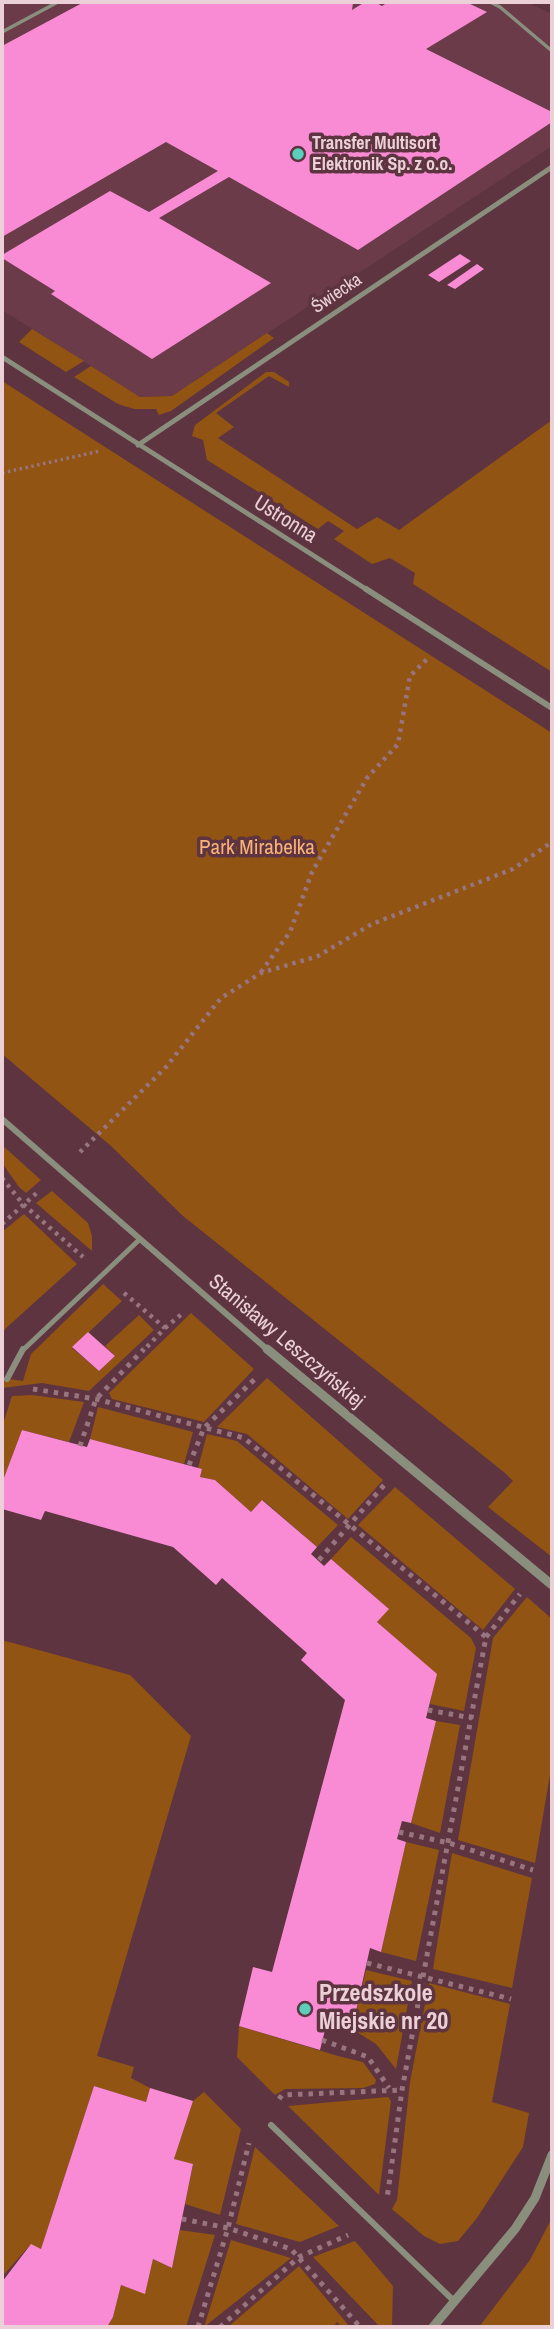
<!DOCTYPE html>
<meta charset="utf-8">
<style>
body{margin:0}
#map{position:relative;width:554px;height:2329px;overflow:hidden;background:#5d3440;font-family:"Archivo Narrow",sans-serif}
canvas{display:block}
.frame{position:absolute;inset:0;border:4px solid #ebd1d7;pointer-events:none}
</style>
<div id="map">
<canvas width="554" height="2329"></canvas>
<div class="frame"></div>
</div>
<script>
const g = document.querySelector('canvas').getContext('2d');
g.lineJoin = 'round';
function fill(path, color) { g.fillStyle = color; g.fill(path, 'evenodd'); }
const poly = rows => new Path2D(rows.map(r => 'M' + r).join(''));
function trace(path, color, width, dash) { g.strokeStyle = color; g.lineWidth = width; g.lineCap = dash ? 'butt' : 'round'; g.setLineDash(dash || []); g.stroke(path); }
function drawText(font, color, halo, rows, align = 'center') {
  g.font = font + ' "Archivo Narrow",sans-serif'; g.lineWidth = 7; g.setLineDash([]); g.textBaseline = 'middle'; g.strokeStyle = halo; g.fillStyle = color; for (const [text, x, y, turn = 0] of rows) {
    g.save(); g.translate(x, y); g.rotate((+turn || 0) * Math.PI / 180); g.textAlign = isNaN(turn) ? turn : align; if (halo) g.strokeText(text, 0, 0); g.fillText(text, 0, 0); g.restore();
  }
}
fill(poly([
 [2,2,527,2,552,14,552,146,172,396,140,397,2,310]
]), '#6b3b4a');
fill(poly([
 [32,329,84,361,66,372,19,342],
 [267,333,274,338,171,411,159,415,156,409,134,409,118,404,74,377,91,366,140,397,172,396],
 [266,372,274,372,289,382,289,387,269,376,216,413,234,427,218,438,357,529,377,517,399,530,552,420,552,672,413,584,415,573,390,558,372,564,334,539,344,531,328,521,318,529,207,460,203,440,192,436,195,425],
 [2,381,552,733,552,1557,488,1507,513,1481,505,1473,183,1216,111,1146,2,1054],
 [2,1145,41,1180,26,1193,19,1187,2,1163],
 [52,1191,88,1223,92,1236,92,1251,36,1203],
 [24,1214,77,1264,5,1329,2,1336,2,1232],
 [103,1284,122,1301,72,1348,99,1371,115,1356,105,1346,139,1315,154,1330,89,1391,42,1383,2,1388,2,1378,23,1381,31,1354],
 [191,1313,254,1369,204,1422,112,1399,109,1393],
 [267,1378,383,1480,348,1519,247,1434,217,1427],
 [32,1395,84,1402,69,1442,22,1430,2,1483,2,1427,12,1396],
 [98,1407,193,1432,184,1464,90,1439],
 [207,1434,237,1441,338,1525,317,1547,263,1500,251,1512,215,1480,200,1477,202,1469,198,1468],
 [395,1487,515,1589,483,1630,358,1525],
 [351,1537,471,1638,476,1648,464,1711,430,1704,436,1674,377,1622,388,1608,331,1559],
 [527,1597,552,1619,552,1763,535,1863,458,1840,493,1638],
 [2,1640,130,1675,191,1736,97,2056,134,2067,131,2078,150,2088,146,2102,94,2086,41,2249,30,2245,2,2277],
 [436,1721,460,1725,440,1833,411,1823],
 [406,1842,439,1850,416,1961,381,1952],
 [452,1853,532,1878,512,1988,433,1969],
 [366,1970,412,1981,396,2069,376,2044,352,2029],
 [429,1983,510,2004,492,2102,529,2113,523,2147,477,2218,458,2241,440,2244,424,2236,392,2209,397,2200,410,2082],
 [239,2026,338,2056,363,2062,376,2080,375,2084,363,2088,285,2089,275,2095,237,2057],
 [204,2092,241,2129,220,2215,185,2204,193,2165,174,2159,193,2101],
 [388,2097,391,2101,379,2195,288,2106],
 [255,2147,339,2226,300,2242,236,2224],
 [552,2218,552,2327,479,2327,530,2260],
 [180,2230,215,2235,186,2327,107,2327,113,2317,121,2285,145,2293,153,2259,172,2268],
 [231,2240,291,2258,204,2327],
 [355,2241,393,2286,392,2327,380,2327,313,2257],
 [299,2266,350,2327,342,2327,337,2322,333,2327,228,2327]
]), '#915413');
fill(poly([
 [84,2,344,2,353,3,352,10,365,2,375,2,382,6,388,2,466,2,487,12,426,49,552,112,552,122,358,250,229,177,159,218,271,283,152,359,51,294,55,291,2,258,2,255,110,191,149,212,218,171,166,142,2,237,2,46],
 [460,254,471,261,439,282,428,275],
 [477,264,484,269,455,289,447,285],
 [88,1332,115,1356,99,1371,72,1347],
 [22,1430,87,1447,90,1439,202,1469,200,1477,215,1480,251,1512,262,1500,317,1547,311,1554,324,1566,331,1559,389,1609,377,1622,437,1674,426,1718,436,1721,411,1823,402,1821,397,1839,406,1842,381,1952,370,1948,352,2029,327,2022,320,2050,239,2026,253,1967,272,1972,345,1700,301,1660,307,1653,222,1578,216,1585,173,1547,45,1511,41,1520,2,1509,2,1483],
 [94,2086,146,2102,150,2088,193,2101,174,2159,193,2164,172,2268,153,2259,145,2294,121,2285,113,2317,107,2327,2,2327,2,2282,31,2244,41,2249]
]), '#f98bd4');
trace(poly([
 [2,473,100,451]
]), '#97747e', 3.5, [2.5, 3.5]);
trace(poly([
 [261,972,290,932,312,872,367,778,398,744,410,676,427,659],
 [80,1152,166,1067,221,998,261,973,318,956,372,924,513,869,552,842],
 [2,1178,23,1204,83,1257],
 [2,1224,40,1190],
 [124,1293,165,1328,143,1351],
 [165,1328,183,1313]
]), '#97747e', 4.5, [3.5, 5]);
trace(poly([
 [33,1389,96,1399,244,1438,486,1637,402,2090,387,2199],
 [80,1446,96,1399,144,1349],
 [189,1465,204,1428,258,1376],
 [319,1560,385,1484],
 [486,1637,520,1594],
 [428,1710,472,1718],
 [399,1832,449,1843,533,1870],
 [367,1963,511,1999],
 [322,2040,368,2057,389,2088],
 [279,2099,282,2095,402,2090],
 [182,2219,228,2228,291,2249,360,2327],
 [198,2327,228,2228,249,2143],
 [220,2327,299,2257,348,2235]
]), '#97747e', 5, [4.5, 6]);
trace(poly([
 [490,2,500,7,552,51],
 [2,32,58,2]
]), '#898f7c', 3.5);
trace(poly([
 [22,1351,139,1240]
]), '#898f7c', 5);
trace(poly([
 [7,1379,23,1349],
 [271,2125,454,2301]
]), '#898f7c', 6);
trace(poly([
 [2,357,369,591],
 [138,445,552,167]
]), '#898f7c', 5);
trace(poly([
 [366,589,552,708],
 [2,1119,269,1351]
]), '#898f7c', 6);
trace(poly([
 [267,1349,552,1585],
 [433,2327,515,2229,535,2198,552,2155]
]), '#898f7c', 9);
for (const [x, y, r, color] of [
 [298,154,7,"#5bcebc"],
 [305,2009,7,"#5bcebc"]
]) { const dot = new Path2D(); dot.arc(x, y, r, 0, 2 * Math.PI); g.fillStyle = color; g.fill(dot); trace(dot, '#5d3440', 2.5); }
drawText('bold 18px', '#ebd1d7', '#5d3440', [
 ["Transfer Multisort",312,144],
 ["Elektronik Sp. z o.o.",312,165]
], 'left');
drawText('18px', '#ebd1d7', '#5d3440', [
 ["Świecka",337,294,-34]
]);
drawText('21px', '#ebd1d7', '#5d3440', [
 ["Ustronna",285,520,32],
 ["Stanisławy Leszczyńskiej",286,1342,40]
]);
drawText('21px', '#f9b376', '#5d3440', [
 ["Park Mirabelka",257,848]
]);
drawText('bold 24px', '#ebd1d7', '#5d3440', [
 ["Przedszkole",319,1995],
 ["Miejskie nr 20",319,2023]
], 'left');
</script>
